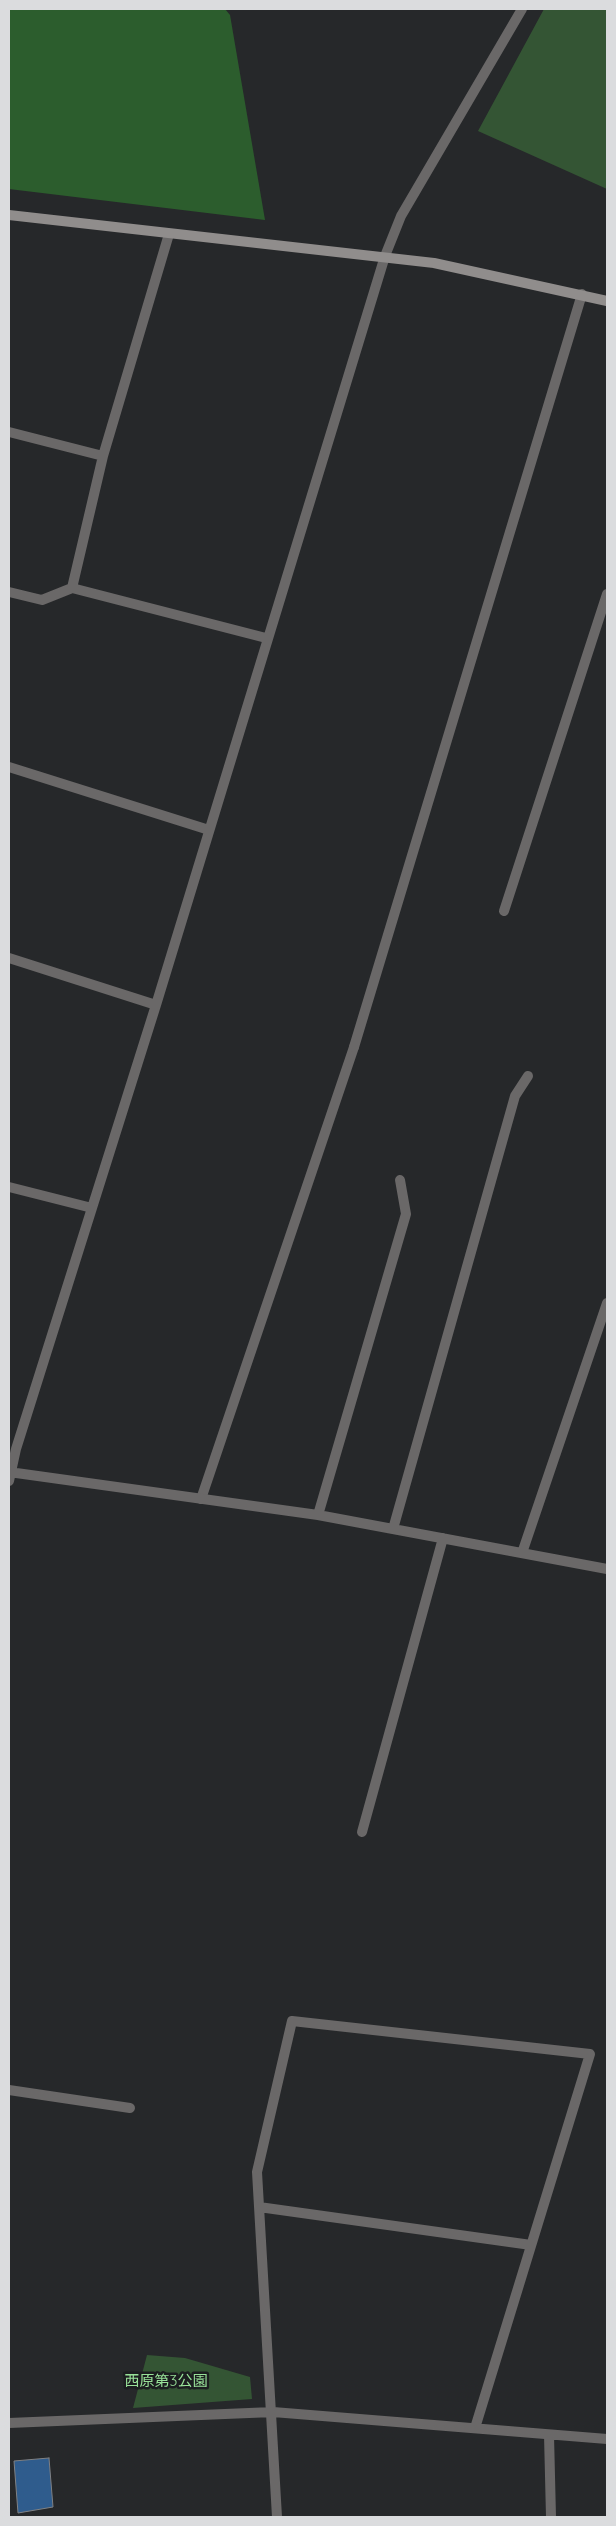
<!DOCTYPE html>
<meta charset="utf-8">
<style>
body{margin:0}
#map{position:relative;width:616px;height:2526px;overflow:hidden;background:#26282a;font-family:Quicksand,sans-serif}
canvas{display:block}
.frame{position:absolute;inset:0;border:10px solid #dbdcde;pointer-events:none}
</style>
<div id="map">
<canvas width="616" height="2526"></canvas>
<div class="frame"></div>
</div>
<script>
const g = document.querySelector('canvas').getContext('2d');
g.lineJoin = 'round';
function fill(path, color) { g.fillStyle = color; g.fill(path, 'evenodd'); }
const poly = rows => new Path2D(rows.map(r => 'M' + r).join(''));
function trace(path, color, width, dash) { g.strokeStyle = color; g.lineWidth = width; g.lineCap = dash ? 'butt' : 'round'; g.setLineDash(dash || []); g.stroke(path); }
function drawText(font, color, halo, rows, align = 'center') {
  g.font = font + ' Quicksand,"Noto Sans JP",sans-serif'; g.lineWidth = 5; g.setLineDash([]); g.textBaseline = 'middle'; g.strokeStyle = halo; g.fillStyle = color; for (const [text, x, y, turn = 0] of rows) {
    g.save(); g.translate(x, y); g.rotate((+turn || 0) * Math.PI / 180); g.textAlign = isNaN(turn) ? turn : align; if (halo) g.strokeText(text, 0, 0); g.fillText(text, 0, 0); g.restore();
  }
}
fill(poly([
 [544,9,607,9,607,189,478,131],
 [147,2355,185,2358,250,2377,252,2399,133,2408]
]), '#345534');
fill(poly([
 [9,9,225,9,230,15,265,220,9,189]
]), '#2c5d2d');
const building = poly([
 [49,2458,53,2507,18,2513,14,2461,49,2458]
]);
fill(building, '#2f5c8d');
trace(building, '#7f8184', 1);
trace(poly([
 [201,1499,354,1047]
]), '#6a6868', 10);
trace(poly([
 [169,234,103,456,72,588,266,638],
 [9,432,103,456],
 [9,592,42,600,72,588],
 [9,767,209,830],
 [504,911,607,594],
 [9,958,156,1005],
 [354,1047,582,294],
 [9,1187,92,1208],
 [9,1472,318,1515,607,1569],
 [9,1481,16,1449,156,1005,385,256,401,216,522,9],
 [318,1515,406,1214,400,1180],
 [393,1529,515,1096,528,1076],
 [522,1553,607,1303],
 [362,1832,443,1538],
 [9,2090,130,2108],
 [259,2207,531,2245],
 [9,2423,273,2412,607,2439],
 [549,2435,551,2517],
 [277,2517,257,2172,292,2021,590,2054,475,2428]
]), '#6a6868', 10);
trace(poly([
 [9,215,434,263,607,301]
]), '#908d8c', 10);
drawText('15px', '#98e198', '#1c1e20', [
 ["西原第3公園",166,2381]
]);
</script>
